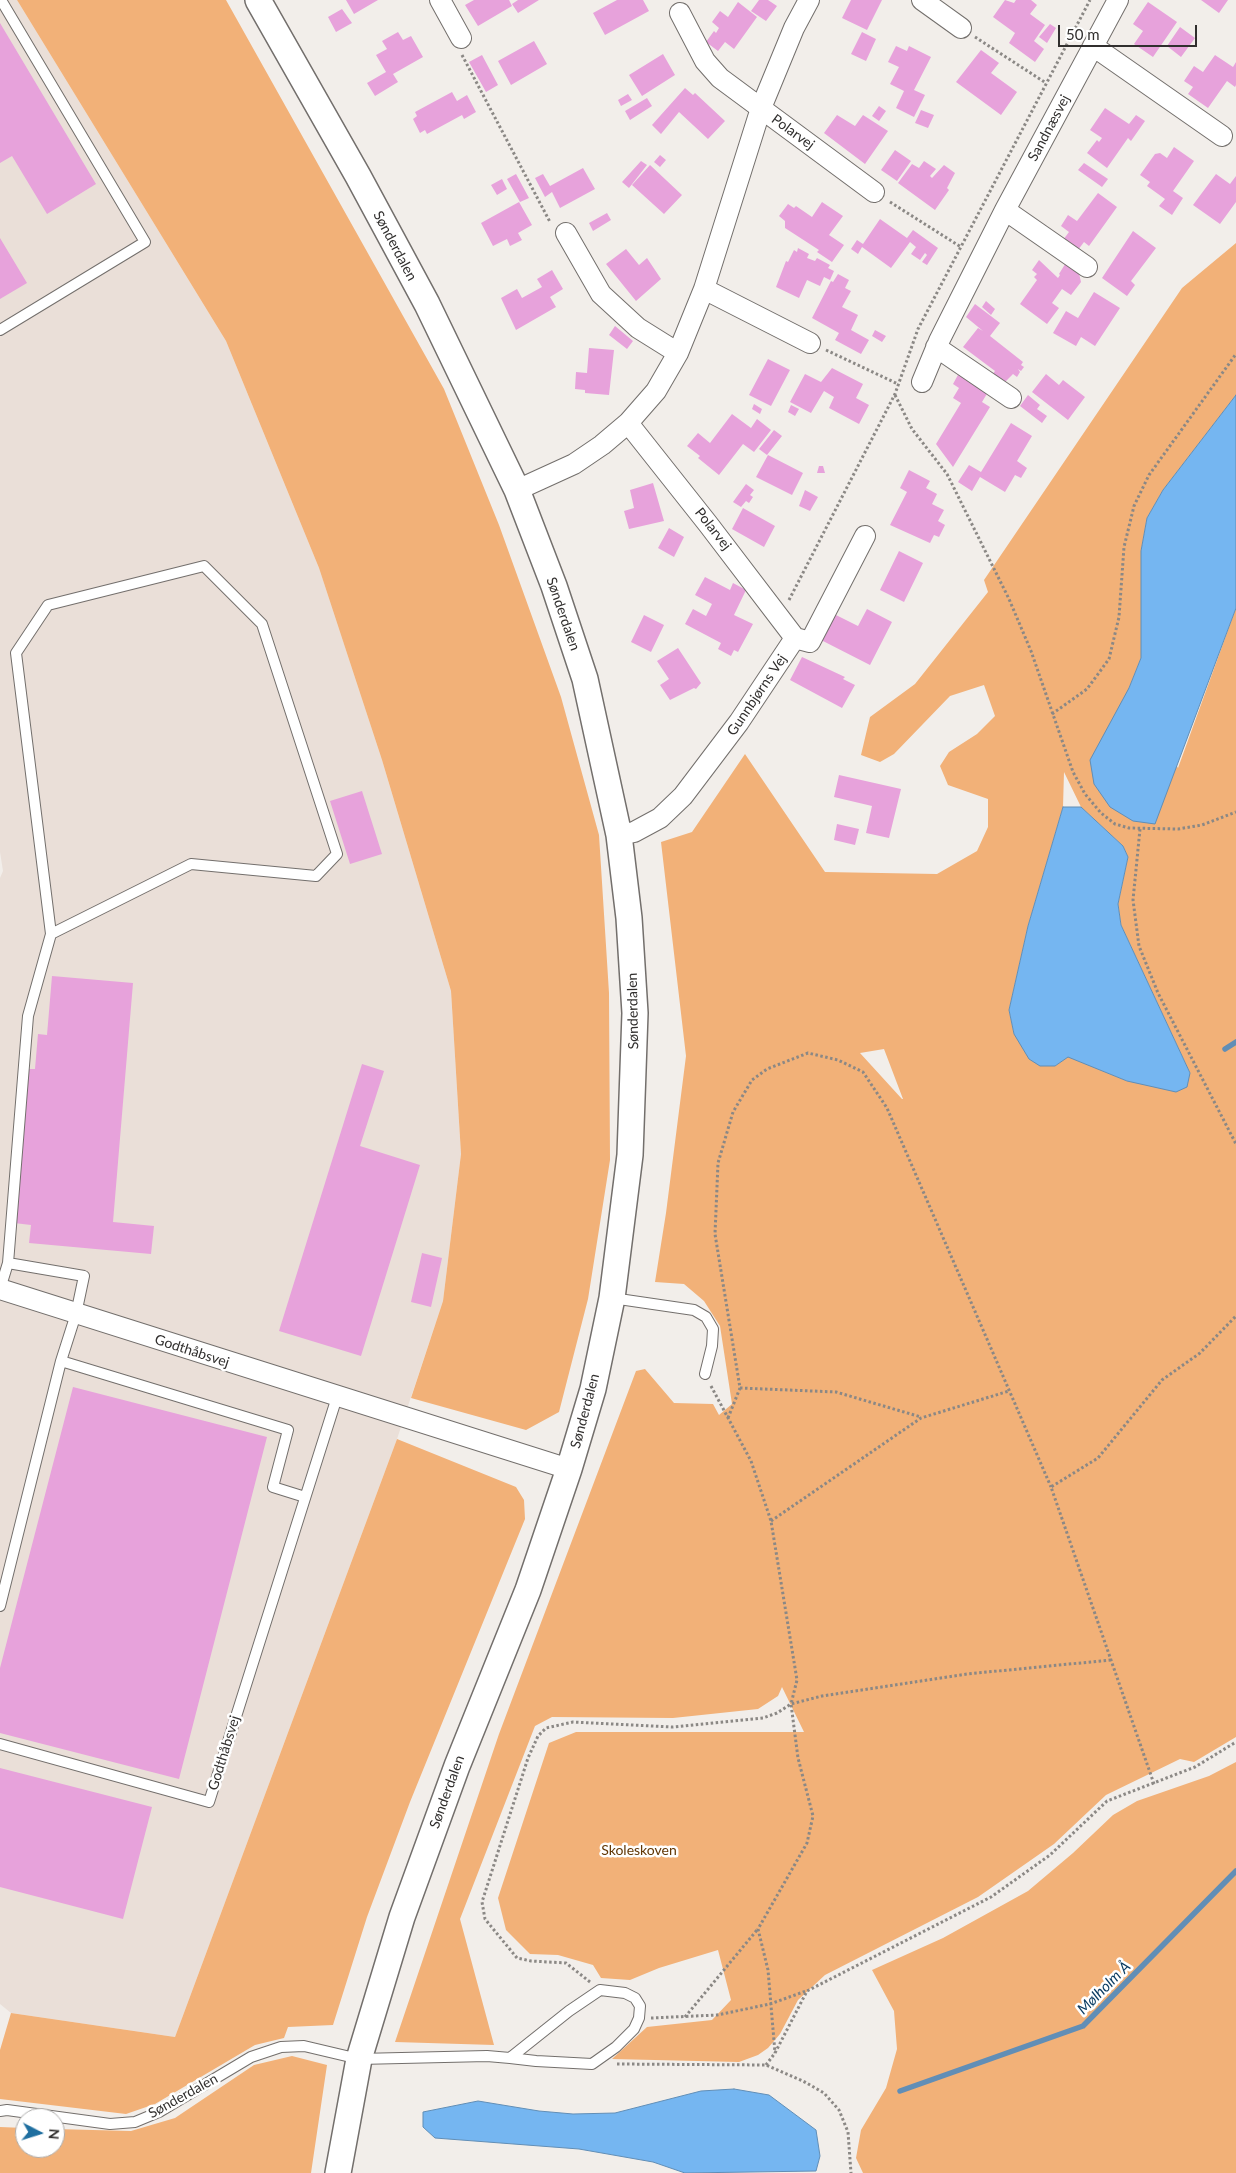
<!DOCTYPE html>
<meta charset="utf-8">
<style>
body{margin:0}
#map{position:relative;width:1236px;height:2173px;overflow:hidden;background:#f2eeea;font-family:Lato,sans-serif}
canvas{display:block}
.north{position:absolute;left:15px;top:2108px;width:50px;height:50px;box-sizing:border-box;background:#fff;border:1px solid #adacab;border-radius:50%;rotate:95deg;font-size:14px;font-weight:700;line-height:20px;text-align:center;color:#312f2e}
.north::after{content:'';display:block;margin:auto;width:18px;height:22px;background:#1f6fa0;clip-path:polygon(50% 0,100% 100%,50% 72%,0 100%)}
.scale{position:absolute;left:1058px;top:25px;width:139px;height:22px;box-sizing:border-box;border:2px solid #312f2e;border-top:0;padding-left:6px;font-size:15px;line-height:18px;white-space:nowrap;color:#312f2e;-webkit-text-stroke:4px #fff;paint-order:stroke}
</style>
<div id="map">
<canvas width="1236" height="2173"></canvas>
<div class="north">N</div>
<div class="scale">50 m</div>
</div>
<script>
const g = document.querySelector('canvas').getContext('2d');
g.lineJoin = 'round';
function fill(path, color) { g.fillStyle = color; g.fill(path, 'evenodd'); }
const poly = rows => new Path2D(rows.map(r => 'M' + r).join(''));
function trace(path, color, width, dash) { g.strokeStyle = color; g.lineWidth = width; g.lineCap = dash ? 'butt' : 'round'; g.setLineDash(dash || []); g.stroke(path); }
function drawText(font, color, halo, rows, align = 'center') {
  g.font = font + ' Lato,sans-serif'; g.lineWidth = 5; g.setLineDash([]); g.textBaseline = 'middle'; g.strokeStyle = halo; g.fillStyle = color; for (const [text, x, y, turn = 0] of rows) {
    g.save(); g.translate(x, y); g.rotate((+turn || 0) * Math.PI / 180); g.textAlign = isNaN(turn) ? turn : align; if (halo) g.strokeText(text, 0, 0); g.fillText(text, 0, 0); g.restore();
  }
}
fill(poly([
 [0,0,17,0,226,341,319,568,382,760,451,991,461,1154,443,1301,397,1439,175,2037,11,2013,0,2004,0,878,3,871,0,852]
]), '#eadfd8');
fill(poly([
 [17,0,226,0,444,389,499,525,561,697,599,835,609,993,610,1160,588,1299,559,1412,526,1430,411,1398,443,1301,461,1154,451,991,382,760,319,568,226,341],
 [1236,243,1236,395,1163,490,1147,518,1141,551,1141,658,1129,688,1178,768,1236,608,1236,1737,1194,1762,1180,1759,1106,1795,1054,1844,978,1897,825,1975,798,2000,780,2034,768,2048,758,2055,739,2062,612,2059,647,2027,712,2020,731,2000,718,1950,659,1968,630,1980,601,1978,593,1965,558,1955,530,1954,506,1930,498,1898,549,1743,576,1732,804,1732,782,1687,778,1696,758,1709,673,1718,552,1717,535,1726,460,1919,494,2045,395,2042,499,1734,636,1371,645,1369,674,1403,713,1404,719,1415,732,1404,720,1326,704,1301,684,1284,655,1282,666,1213,686,1056,661,842,692,832,745,754,825,872,937,874,977,851,988,827,988,799,948,785,940,766,949,752,977,734,995,716,984,685,950,696,894,754,880,762,861,755,870,717,915,684,988,592,984,580,1182,288],
 [1064,772,1081,807,1123,846,1128,857,1118,904,1121,925,1190,1073,1127,1081,1068,1056,1055,1066,1014,1034,1009,1010,1028,926,1063,807],
 [884,1049,903,1099,902,1099,860,1053],
 [397,1439,516,1487,524,1500,525,1519,410,1802,367,1917,333,2025,288,2027,284,2038,255,2045,155,2104,126,2114,0,2099,0,2050,11,2013,175,2037],
 [1236,1762,1236,2173,863,2173,856,2158,861,2130,886,2088,897,2049,894,2011,872,1970,943,1938,1028,1891,1073,1853,1113,1815,1137,1801,1209,1776],
 [292,2056,327,2065,311,2173,0,2173,0,2127,25,2128,25,2148,55,2148,55,2129,131,2131,175,2118,254,2065]
]), '#f2b178');
const water = poly([
 [1236,395,1236,608,1155,824,1133,821,1110,807,1094,784,1090,760,1129,688,1141,658,1141,551,1147,518,1163,490,1236,395],
 [1063,807,1081,807,1123,846,1128,857,1118,904,1121,925,1190,1073,1187,1087,1176,1092,1127,1081,1068,1057,1055,1066,1040,1066,1029,1059,1014,1034,1009,1010,1028,926,1063,807],
 [734,2089,769,2095,816,2130,820,2156,816,2171,685,2173,653,2162,579,2149,435,2138,423,2127,423,2112,478,2101,539,2111,573,2114,615,2113,701,2091,734,2089]
]);
fill(water, '#75b6f1');
trace(water, '#618eb6', 1);
trace(poly([
 [1225,1049,1236,1042],
 [900,2091,1083,2026,1236,1871]
]), '#618eb6', 5.5);
fill(poly([
 [346,0,378,0,354,14],
 [474,0,509,0,512,6,478,26,465,5],
 [518,0,539,0,518,13,512,4],
 [617,0,643,0,649,11,605,35,593,13],
 [759,0,768,0,777,6,766,21,751,11],
 [851,0,882,0,867,30,842,18],
 [1005,0,1014,3,1016,0,1031,0,1037,5,1030,14,1045,25,1034,41,1044,49,1035,62,1009,43,1015,33,993,17],
 [1201,0,1228,0,1219,13],
 [738,2,757,17,734,49,725,42,718,51,706,42,714,31,716,33,719,28,712,22,720,11,728,17],
 [1148,2,1177,22,1153,57,1134,44,1143,31,1133,24],
 [342,9,352,23,336,32,328,17],
 [0,23,96,184,47,214,12,156,0,163],
 [1050,24,1056,28,1047,43,1039,37],
 [1180,27,1195,38,1181,57,1167,46],
 [398,32,403,40,411,36,423,57,393,74,398,82,375,96,367,83,386,72,376,55,387,49,382,41],
 [862,32,876,39,866,61,851,54],
 [534,41,547,64,511,85,498,61],
 [896,46,907,51,909,46,931,57,914,90,925,95,914,117,896,108,904,91,890,84,899,67,888,62],
 [981,50,999,63,991,73,1017,92,1001,115,956,82],
 [663,54,675,75,642,96,629,75],
 [482,55,498,85,486,92,469,62],
 [1215,55,1233,67,1236,62,1236,85,1235,87,1227,81,1208,108,1188,94,1193,87,1184,81,1194,66,1203,72],
 [685,88,693,95,695,93,725,121,708,139,679,112,661,134,652,125],
 [452,92,457,101,467,95,476,112,464,119,462,115,427,134,425,130,420,133,413,119,417,116,415,112],
 [628,94,632,100,621,106,618,100],
 [647,98,652,106,630,120,625,111],
 [879,106,886,111,879,121,872,116],
 [1105,108,1129,124,1136,115,1145,121,1131,141,1128,138,1107,168,1087,153,1097,140,1099,142,1102,138,1090,130],
 [921,110,934,115,928,128,915,123],
 [837,115,855,126,863,115,888,131,865,164,824,133],
 [1174,147,1194,161,1173,191,1183,198,1172,215,1159,206,1165,199,1147,186,1150,182,1140,175,1155,154,1160,153,1167,158],
 [895,150,911,161,897,181,881,170],
 [660,155,666,160,660,167,654,162],
 [641,161,647,165,629,188,622,182],
 [924,161,936,169,930,176,932,178,944,165,955,173,947,188,949,190,935,210,898,183,912,164,919,168],
 [1084,163,1108,179,1102,187,1078,170],
 [650,165,682,195,664,214,632,185],
 [583,168,595,189,560,208,552,192,545,197,535,178,543,174,550,186],
 [516,174,529,198,520,202,507,179],
 [1216,174,1230,184,1236,176,1236,202,1220,224,1193,205],
 [502,179,507,189,497,195,491,185],
 [1098,193,1117,207,1089,246,1084,242,1078,250,1063,240,1069,232,1061,226,1068,215,1077,221],
 [519,202,532,225,518,233,522,240,510,246,507,239,493,246,481,223],
 [822,202,843,216,829,235,844,245,832,262,817,252,819,250,785,228,785,221,779,216,788,204,794,208,796,206,812,217],
 [607,213,611,220,593,231,589,223],
 [880,219,907,238,913,230,938,248,927,265,922,262,927,255,925,253,920,260,911,254,916,247,910,242,891,268,862,247,858,254,851,249,857,240,863,244],
 [1133,231,1156,248,1131,281,1135,285,1127,296,1102,278],
 [0,238,27,283,0,299],
 [798,248,809,254,807,258,815,261,817,258,830,265,828,268,834,271,830,280,824,277,820,286,807,280,799,298,776,287,786,261,788,262,794,250,797,252],
 [626,249,639,265,647,258,661,279,636,301,606,264],
 [1039,260,1058,278,1060,275,1059,274,1067,261,1078,269,1081,282,1071,295,1062,289,1052,303,1059,308,1047,324,1020,304,1037,280,1034,277,1037,274,1032,270],
 [552,270,563,289,550,297,556,307,516,330,501,298,517,289,522,298,542,287,537,279],
 [838,274,849,280,845,288,851,291,842,307,858,315,851,330,869,340,861,354,835,340,839,333,812,318,831,281,833,282],
 [1094,292,1120,308,1095,346,1081,337,1076,346,1053,333,1066,311,1078,318],
 [986,301,995,309,991,315,982,307],
 [975,304,1000,323,990,336,1023,362,1021,365,1024,367,1021,371,1018,369,1020,372,1017,377,1013,374,1003,384,992,375,995,371,963,347,978,328,983,331,966,317],
 [615,326,633,341,627,349,609,335],
 [875,330,886,336,882,342,872,336],
 [589,348,614,350,609,395,585,393,585,390,575,389,576,372,587,373],
 [768,359,790,370,771,406,749,395],
 [832,368,863,384,856,398,869,405,859,424,829,408,834,397,824,391,811,413,790,402,805,374,821,382],
 [959,373,988,392,982,402,990,407,953,467,936,444,961,403,953,398,959,388,953,384],
 [1046,374,1059,385,1063,380,1085,397,1068,420,1032,392],
 [1028,395,1040,405,1037,409,1047,416,1042,423,1020,406],
 [754,404,762,409,760,414,752,409],
 [791,405,799,409,795,416,788,412],
 [732,414,751,428,757,419,771,430,754,452,743,444,719,475,698,458,700,456,687,446,698,433,710,443],
 [1011,423,1032,436,1017,461,1027,468,1021,478,1015,475,1005,492,980,477,972,491,958,482,969,465,981,472],
 [774,430,782,436,767,455,759,449],
 [768,455,803,473,792,495,756,477],
 [819,466,823,466,825,473,817,473],
 [909,470,930,481,926,488,937,494,932,504,944,510,938,521,945,525,939,537,934,535,930,543,890,525,907,492,900,488],
 [653,483,664,521,629,529,624,511,634,508,630,490],
 [746,484,754,490,750,495,753,497,749,503,746,501,741,507,733,502],
 [805,490,818,497,810,511,799,506],
 [743,508,775,526,764,547,732,529],
 [669,528,684,537,674,557,658,548],
 [899,551,923,563,904,602,880,590],
 [705,577,730,590,733,583,746,590,734,615,753,624,738,652,734,650,731,656,718,649,721,643,685,624,693,609,706,616,712,604,695,595],
 [867,609,892,622,870,665,821,640,834,614,858,626],
 [644,615,664,625,651,652,631,642],
 [678,648,701,683,696,689,694,688,670,700,660,685,669,679,657,661],
 [802,657,845,677,843,679,855,685,842,708,790,680],
 [839,775,901,789,889,838,866,833,872,806,834,797],
 [362,791,382,854,350,864,330,801],
 [837,824,859,829,855,845,834,840],
 [52,976,133,983,113,1222,154,1226,151,1254,29,1243,31,1225,14,1223,27,1069,35,1069,38,1034,47,1035],
 [362,1064,384,1071,360,1146,420,1165,361,1356,279,1331],
 [422,1253,442,1258,431,1307,411,1302],
 [73,1387,267,1437,179,1779,0,1733,0,1668],
 [0,1768,152,1807,123,1919,0,1887]
]), '#e7a2db');
const service = poly([
 [0,330,145,242,1,0],
 [0,1289,8,1263,28,1016,51,934,16,653,48,605,204,566,262,624,337,854,316,876,191,864,51,934],
 [612,1298,694,1310,706,1317,713,1329,712,1346,705,1374],
 [61,1361,288,1430,273,1487,305,1497],
 [0,1606,61,1361,76,1314,84,1276,8,1263],
 [0,1744,209,1802,337,1397],
 [0,2111,7,2110,110,2124,135,2122,159,2112,251,2057,281,2047,304,2046,359,2059,487,2056,510,2058,536,2061,592,2064,616,2047,634,2029,639,2018,640,2006,635,1998,625,1993,600,1990,569,2011,510,2058]
]);
const minor = poly([
 [440,0,461,38],
 [922,0,961,28],
 [680,13,705,61,720,78,874,192],
 [1093,46,1222,136],
 [1005,210,1087,267],
 [566,233,601,294,638,328,678,353],
 [704,289,810,343],
 [936,347,1011,398],
 [922,382,939,341,1005,210,1118,0],
 [628,423,708,524,795,638],
 [517,490,574,464,602,445,628,423,656,391,678,353,704,289,761,108,794,28,809,0],
 [795,638,810,642,865,536],
 [619,835,634,832,660,818,683,796,739,722,795,638],
 [0,1289,569,1469]
]);
const tertiary = poly([
 [258,0,358,176,427,304,517,490,554,586,585,679,619,835,629,918,635,1013,630,1155,612,1298,593,1389,569,1469,528,1590,457,1766,402,1917,359,2059,338,2173]
]);
trace(service, '#736f6c', 12);
trace(minor, '#736f6c', 22);
trace(tertiary, '#736f6c', 28);
trace(poly([
 [975,37,1046,83],
 [462,55,550,222],
 [890,202,961,247],
 [826,350,898,384],
 [895,395,912,429,947,474,1009,599,1031,651,1073,772,1085,794,1101,813,1115,824,1129,828,1178,829,1202,825,1236,812],
 [789,600,895,394,918,329,1090,0],
 [1052,714,1087,689,1109,659,1119,617,1124,547,1134,506,1149,475,1236,354],
 [1140,829,1133,900,1139,946,1158,993,1236,1144],
 [711,1386,751,1461,771,1521,797,1680,791,1704,798,1758,813,1816,807,1843,758,1929,768,1970,775,2053],
 [740,1388,836,1392,921,1417],
 [728,1418,740,1388,715,1234,718,1163,733,1112,752,1080,767,1069,808,1053,838,1060,863,1072,887,1108,1051,1487],
 [771,1521,921,1418,1009,1391],
 [1154,1784,1051,1487,1098,1458,1162,1380,1200,1353,1236,1316],
 [590,1982,566,1963,531,1961,517,1958,485,1919,482,1902,528,1758,538,1736,546,1728,573,1722,673,1727,763,1718,777,1713,791,1704,822,1696,967,1674,1111,1660],
 [685,2017,757,1930],
 [651,2018,717,2015,770,2004,806,1991],
 [617,2064,766,2065,803,2081,824,2093,839,2110,848,2132,851,2173],
 [766,2065,775,2053,807,1991,991,1897,1050,1855,1107,1801,1195,1767,1236,1742]
]), '#8b8885', 3, [2.5, 2.5]);
trace(service, '#fff', 10);
trace(minor, '#fff', 20);
trace(tertiary, '#fff', 25);
drawText('14px', '#312f2e', '#fff', [
 ["Sandnæsvej",1049,128,-62],
 ["Polarvej",793,132,36],
 ["Sønderdalen",395,246,62],
 ["Polarvej",713,529,52],
 ["Sønderdalen",563,614,71],
 ["Gunnbjørns Vej",757,695,-56],
 ["Sønderdalen",633,1011,-91],
 ["Godthåbsvej",192,1351,18],
 ["Sønderdalen",585,1411,-75],
 ["Godthåbsvej",224,1753,-73],
 ["Sønderdalen",447,1792,-70],
 ["Sønderdalen",183,2096,-29]
]);
drawText('14px', '#613706', '#fff', [
 ["Skoleskoven",639,1850]
]);
drawText('italic 15px', '#0b3c62', '#fff', [
 ["Mølholm Å",1104,1988,-45]
]);
</script>
